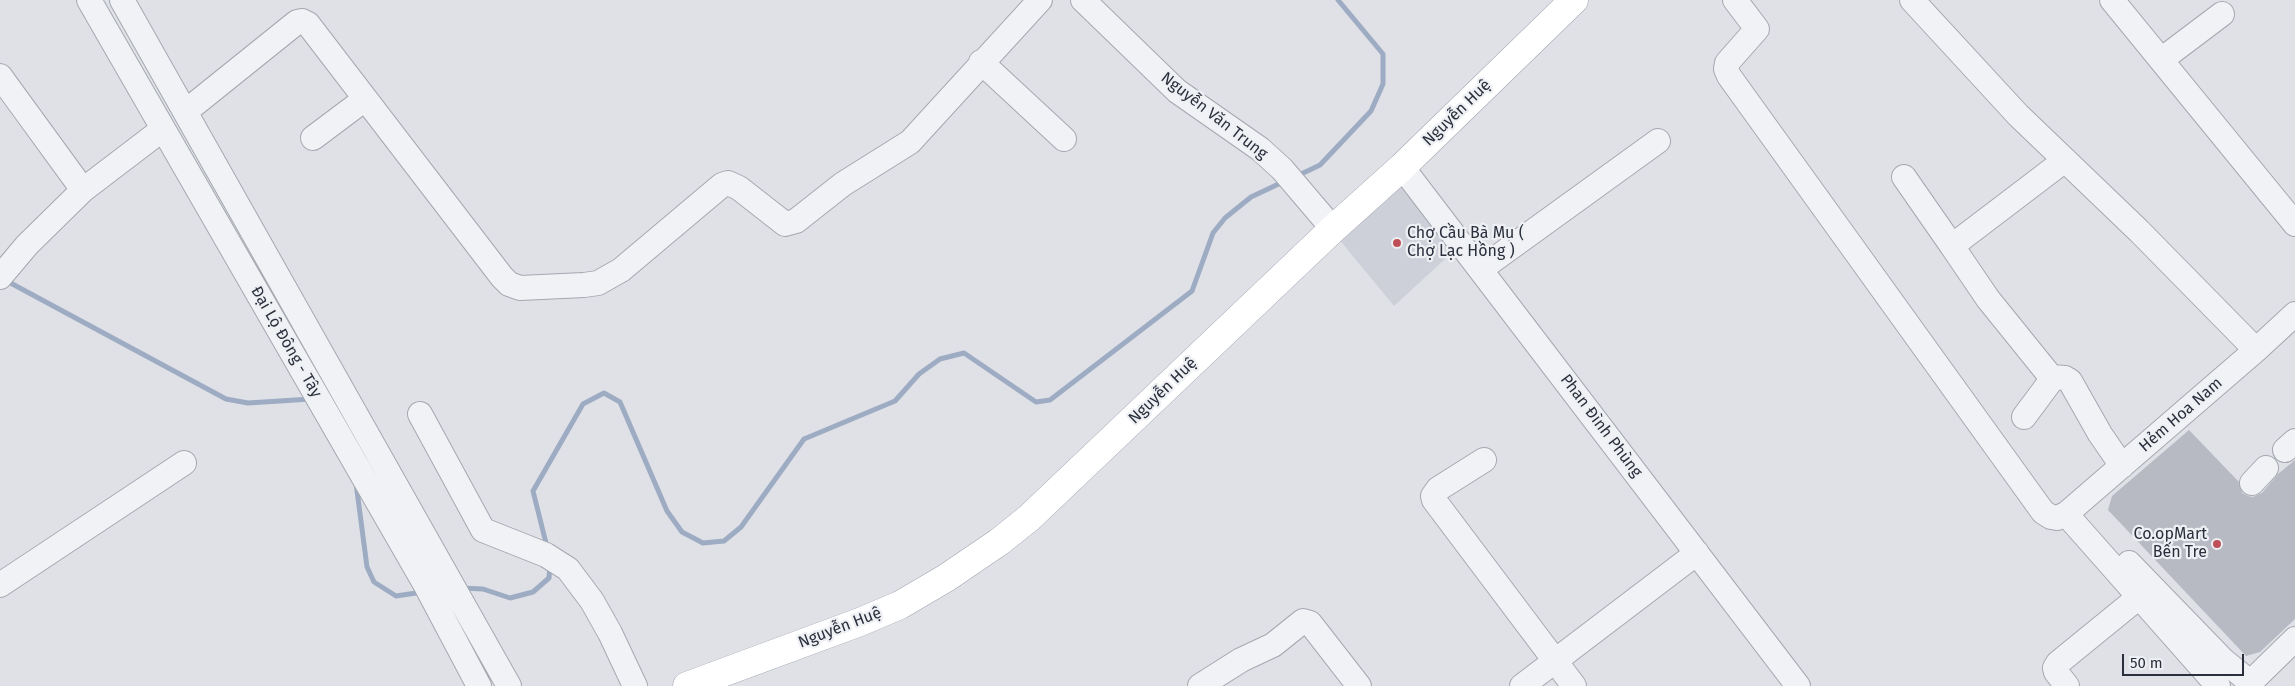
<!DOCTYPE html>
<meta charset="utf-8">
<style>
body{margin:0}
#map{position:relative;width:2295px;height:686px;overflow:hidden;background:#dfe1e7;font-family:"Fira Sans",sans-serif}
canvas{display:block}
.scale{position:absolute;left:2122px;top:654px;width:122px;height:22px;box-sizing:border-box;border:2px solid #2a2f3c;border-top:0;padding-left:6px;font-size:15px;line-height:18px;white-space:nowrap;color:#2a2f3c;-webkit-text-stroke:4px #eef0f4;paint-order:stroke}
</style>
<div id="map">
<canvas width="2295" height="686"></canvas>
<div class="scale">50 m</div>
</div>
<script>
const g = document.querySelector('canvas').getContext('2d');
g.lineJoin = 'round';
function fill(path, color) { g.fillStyle = color; g.fill(path, 'evenodd'); }
const poly = rows => new Path2D(rows.map(r => 'M' + r).join(''));
function trace(path, color, width, dash) { g.strokeStyle = color; g.lineWidth = width; g.lineCap = dash ? 'butt' : 'round'; g.setLineDash(dash || []); g.stroke(path); }
function drawText(font, color, halo, rows, align = 'center') {
  g.font = font + ' "Fira Sans",sans-serif'; g.lineWidth = 4.5; g.setLineDash([]); g.textBaseline = 'middle'; g.strokeStyle = halo; g.fillStyle = color; for (const [text, x, y, turn = 0] of rows) {
    g.save(); g.translate(x, y); g.rotate((+turn || 0) * Math.PI / 180); g.textAlign = isNaN(turn) ? turn : align; if (halo) g.strokeText(text, 0, 0); g.fillText(text, 0, 0); g.restore();
  }
}
fill(poly([
 [1401,178,1457,248,1394,306,1338,238]
]), '#cdd0d8');
trace(poly([
 [1297,176,1320,165,1371,111,1383,84,1383,54,1338,0],
 [5,280,226,399,248,403,311,399],
 [356,483,367,567,374,582,396,596,423,592],
 [547,547,533,491,583,404,604,393,620,402,667,511,682,532,703,543,724,541,741,527,804,439,895,401,919,374,940,359,964,353,1036,402,1050,400,1192,291,1213,233,1225,218,1251,197,1285,181],
 [461,588,483,589,510,598,533,592,549,578,550,565]
]), '#9eacc3', 5);
fill(poly([
 [2189,430,2239,482,2242,493,2248,496,2253,497,2262,493,2278,474,2295,460,2295,619,2260,652,2246,656,2108,510,2112,496]
]), '#b7bac3');
const minor = poly([
 [89,0,425,584,479,686],
 [122,0,509,686],
 [1083,0,1177,91,1260,149,1282,169,1333,229],
 [1735,0,1757,29,1727,63,1726,69,1729,76,2043,512,2051,517,2057,518,2066,514,2256,350,2295,314],
 [1912,0,2018,115,2139,231,2256,350],
 [2112,0,2295,224],
 [2161,60,2222,14],
 [981,62,1064,139],
 [0,76,83,190],
 [185,112,297,22,302,21,308,24,502,277,509,284,520,288,584,285,598,283,621,270,722,185,728,183,739,188,785,224,796,221,843,184,910,142,1040,0],
 [313,138,365,99],
 [1402,167,1798,686],
 [1904,177,1952,246],
 [1481,269,1658,141],
 [0,277,27,245,83,190,163,129],
 [2051,377,2065,378,2070,381,2100,434,2122,466],
 [420,414,483,530,546,555,568,569,592,601,610,633,635,686],
 [2024,417,2050,382,2051,377,1988,299,1952,246,2065,160],
 [2285,450,2295,441],
 [1484,460,1438,489,1433,496,1434,500,1574,686],
 [2252,483,2266,468],
 [2066,514,2218,686],
 [2129,563,2223,660,2245,678,2250,680,2255,678,2295,639],
 [0,585,184,463],
 [1200,686,1241,660,1273,645,1303,621,1310,623,1359,686],
 [1522,686,1697,553],
 [2067,686,2056,672,2055,668,2058,663,2139,597]
]);
const major = poly([
 [687,686,860,622,900,605,946,578,999,542,1029,518,1333,229,1402,167,1574,0]
]);
trace(minor, '#a5a8b0', 26);
trace(major, '#a0a5b1', 29);
trace(minor, '#f1f2f5', 24);
trace(major, '#fff', 28);
for (const [x, y, r, color] of [
 [1397,243,5,"#be5157"],
 [2217,544,5,"#be5157"]
]) { const dot = new Path2D(); dot.arc(x, y, r, 0, 2 * Math.PI); g.fillStyle = color; g.fill(dot); trace(dot, '#eef0f4', 2); }
drawText('16px', '#2a2f3c', '#eef0f4', [
 ["Nguyễn Huệ",1457,113,-44],
 ["Nguyễn Văn Trung",1214,116,38],
 ["Đại Lộ Đông - Tây",286,342,60],
 ["Nguyễn Huệ",1163,391,-44],
 ["Hẻm Hoa Nam",2181,415,-41],
 ["Phan Đình Phùng",1601,426,53],
 ["Nguyễn Huệ",840,628,-21]
]);
drawText('16px', '#2a2f3c', '#eef0f4', [
 ["Chợ Cầu Bà Mụ (",1407,234],
 ["Chợ Lạc Hồng )",1407,252],
 ["Co.opMart",2207,535,"right"],
 ["Bến Tre",2207,553,"right"]
], 'left');
</script>
